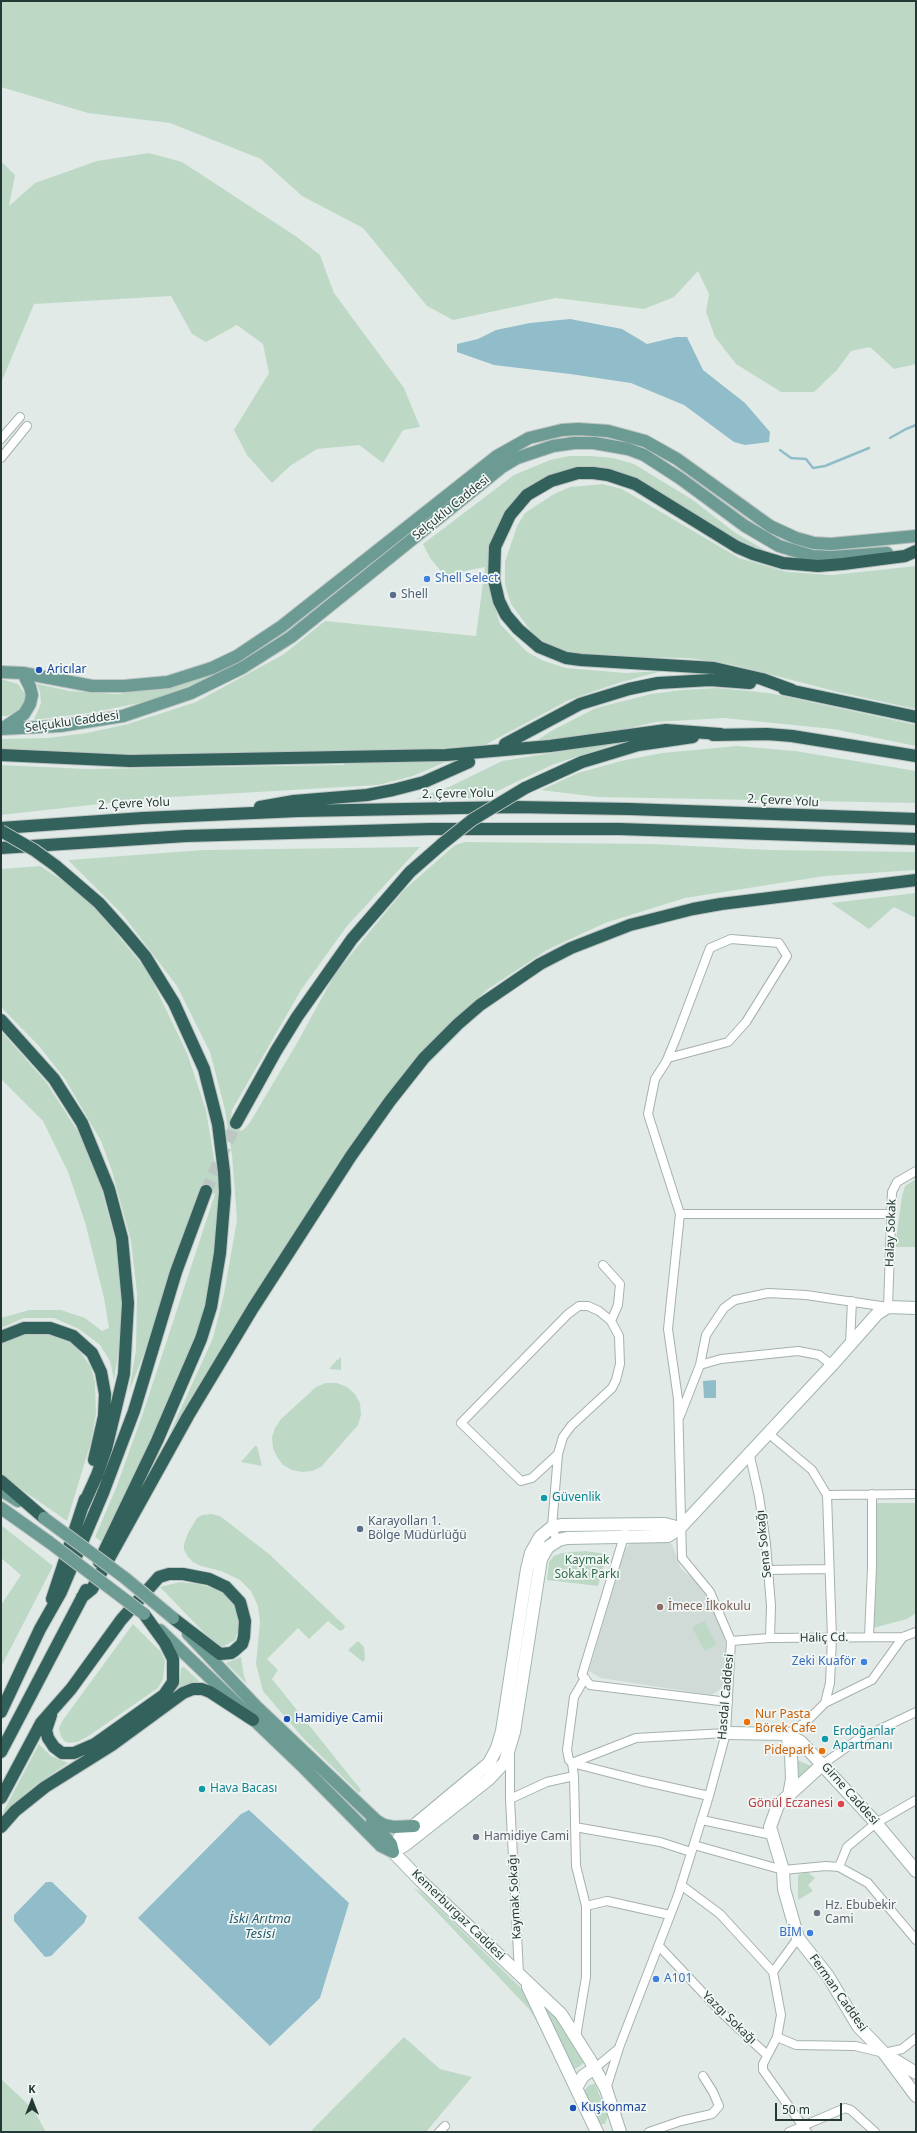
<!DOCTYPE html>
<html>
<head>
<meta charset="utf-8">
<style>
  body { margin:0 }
  #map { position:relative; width:917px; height:2133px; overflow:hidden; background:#e2eae7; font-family:"Noto Sans",sans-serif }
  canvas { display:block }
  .frame { position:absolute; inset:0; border:2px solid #243935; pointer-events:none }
  .north { position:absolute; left:12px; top:2081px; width:40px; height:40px; -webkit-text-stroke:3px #f2f7f5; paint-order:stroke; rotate:0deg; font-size:11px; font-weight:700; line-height:16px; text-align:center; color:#243935 }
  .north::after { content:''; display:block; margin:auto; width:14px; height:18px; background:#243935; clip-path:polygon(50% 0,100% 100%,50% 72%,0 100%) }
  .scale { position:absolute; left:775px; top:2103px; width:67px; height:18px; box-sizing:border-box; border:2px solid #243935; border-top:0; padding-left:5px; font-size:12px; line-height:14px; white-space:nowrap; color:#243935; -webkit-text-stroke:3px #f2f7f5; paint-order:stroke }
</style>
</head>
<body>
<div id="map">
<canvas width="917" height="2133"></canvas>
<div class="frame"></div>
<div class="north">K</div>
<div class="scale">50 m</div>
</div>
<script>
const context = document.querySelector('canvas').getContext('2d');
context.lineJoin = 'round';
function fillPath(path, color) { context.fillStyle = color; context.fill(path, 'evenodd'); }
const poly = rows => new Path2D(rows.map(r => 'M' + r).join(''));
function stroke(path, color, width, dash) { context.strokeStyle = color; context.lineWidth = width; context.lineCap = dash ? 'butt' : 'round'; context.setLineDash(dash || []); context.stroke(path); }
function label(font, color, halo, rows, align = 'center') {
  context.font = font + ' "Noto Sans",sans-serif'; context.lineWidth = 3.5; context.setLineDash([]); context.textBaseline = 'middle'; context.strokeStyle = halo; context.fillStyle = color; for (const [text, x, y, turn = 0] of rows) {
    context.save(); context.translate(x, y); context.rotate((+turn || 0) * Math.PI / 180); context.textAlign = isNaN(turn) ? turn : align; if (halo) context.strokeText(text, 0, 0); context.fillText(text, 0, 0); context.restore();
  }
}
fillPath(poly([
  [635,1542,667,1542,672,1544,681,1569,698,1582,704,1592,723,1632,726,1646,723,1687,718,1691,711,1695,601,1678,589,1671,625,1549,630,1544]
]), '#d0dad6');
fillPath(poly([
  [1,1,916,1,916,364,894,369,870,347,851,351,837,370,814,392,781,392,736,364,715,337,706,312,709,294,698,271,674,297,644,309,556,298,453,320,427,306,363,228,302,196,261,159,170,123,88,113,1,87],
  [149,153,182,162,297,237,320,255,334,293,404,388,420,427,403,430,383,463,359,445,317,449,290,466,272,483,247,455,234,430,269,373,263,344,237,325,206,342,192,334,171,296,34,304,1,383,1,161,15,175,9,206,35,183,97,161],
  [569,456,591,456,613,458,634,464,693,500,734,532,775,556,737,542,626,476,549,477,531,485,521,495,501,520,492,541,488,569,489,587,500,624,527,652,544,661,566,668,626,673,662,671,618,683,569,700,483,746,332,754,151,756,1,749,1,739,48,738,87,733,128,724,196,702,284,654,325,621,476,636,485,567,444,575,430,558,423,544,514,475,550,460],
  [603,484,622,489,739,558,787,572,832,575,916,566,916,709,838,692,730,664,689,658,587,656,563,650,546,643,533,634,511,604,505,585,505,562,517,526,525,513,554,494,570,487],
  [219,671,220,673,200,682,148,701,96,712,34,720,41,703,40,692,37,684,70,691,117,694,176,686],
  [1,679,18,684,26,696,22,709,7,716,1,716],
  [717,688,769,693,916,725,916,746,833,729,724,718,656,722,611,732,533,743,551,731,596,708,651,694,682,690],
  [620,742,552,765,483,798,416,799,449,787,502,761],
  [737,746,795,751,916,771,916,803,598,797,541,790,578,773,621,761,662,753],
  [448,761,413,776,378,785,154,798,1,815,1,765,86,769,344,765,345,762],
  [465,842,653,844,769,850,916,852,916,870,825,876,685,898,605,923,547,950,488,989,436,1037,405,1072,373,1114,332,1174,168,1437,213,1338,224,1294,237,1220,232,1155,225,1110,210,1052,177,986,123,915,68,860,204,850,420,847,347,926,301,990,232,1110,230,1125,242,1131,249,1124,297,1043,335,974,404,890,455,845],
  [40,866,65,882,97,910,148,972,187,1053,206,1110,218,1184,218,1217,212,1278,200,1327,185,1369,102,1542,95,1537,116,1488,143,1413,215,1194,201,1188,172,1265,152,1333,129,1392,136,1350,137,1293,131,1241,112,1171,101,1141,65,1079,39,1046,1,1007,1,869],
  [916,893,916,918,894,907,869,929,831,903],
  [1,1031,46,1082,84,1141,101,1187,116,1243,121,1299,120,1342,114,1380,110,1361,100,1345,79,1329,54,1318,24,1318,1,1328,1,1318,29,1310,61,1310,85,1318,102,1331,109,1328,104,1298,85,1222,68,1172,43,1121,1,1079],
  [916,1179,916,1247,895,1247,902,1196,905,1186],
  [28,1332,47,1333,65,1338,76,1346,91,1367,95,1383,96,1414,91,1442,67,1521,1,1475,1,1343],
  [341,1357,341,1370,329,1369,337,1360],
  [326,1383,337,1383,347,1387,355,1394,360,1403,361,1415,358,1425,321,1467,312,1471,302,1472,292,1470,283,1465,277,1457,273,1448,272,1437,275,1428,281,1419,316,1387],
  [255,1446,257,1446,262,1466,241,1462],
  [877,1503,916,1503,916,1613,907,1619,873,1628],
  [212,1514,220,1516,269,1554,345,1626,344,1629,340,1631,328,1621,309,1639,298,1628,267,1659,278,1670,272,1679,361,1790,359,1793,304,1739,263,1691,256,1664,260,1622,258,1606,251,1591,240,1580,221,1571,201,1566,193,1562,188,1557,184,1550,184,1544,188,1533,197,1518,202,1515],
  [1,1525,53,1566,1,1667,1,1605,21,1575,1,1558],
  [585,1551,607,1554,598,1586,547,1580,549,1562,554,1556,562,1553],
  [180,1582,199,1584,219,1590,230,1598,237,1611,239,1627,235,1640,224,1646,220,1646,213,1642,160,1587],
  [704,1621,717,1644,705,1651,692,1627],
  [133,1624,161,1652,165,1661,163,1679,158,1688,87,1737,77,1742,69,1743,64,1741,60,1734,59,1728,63,1720],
  [358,1641,364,1647,365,1659,363,1662,348,1650],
  [241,1657,244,1676,247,1684,226,1663],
  [184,1667,201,1683,175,1693,174,1692,180,1680,181,1668],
  [39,1744,51,1756,68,1763,33,1787,1,1816],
  [797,1760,811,1766,797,1782],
  [807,1872,815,1878,808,1885,813,1891,798,1900,798,1875],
  [414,1888,423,1893,520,1987,526,1994,539,2024,529,2009],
  [541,2000,546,2003,580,2053,584,2063,575,2069,571,2066],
  [404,2037,440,2069,472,2077,426,2132,310,2132],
  [1,2079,33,2109,46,2132,1,2132],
  [595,2084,608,2116,605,2124,601,2124,599,2121,584,2091,589,2085]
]), '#bdd9c6');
fillPath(poly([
  [570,319,622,329,647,344,676,337,687,337,703,370,745,403,770,432,769,442,745,445,734,442,684,405,631,383,570,374,494,365,457,352,457,344,478,339,496,330,530,323],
  [716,1380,716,1398,704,1398,703,1381],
  [249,1810,349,1903,320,1998,270,2046,138,1918,241,1814],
  [46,1882,52,1882,87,1916,84,1923,51,1956,45,1957,14,1921,14,1915]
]), '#90bdc9');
stroke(poly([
  [890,438,906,429,916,425],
  [780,450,791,458,806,459,813,468,825,466,869,448]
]), '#90bdc9', 2.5);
stroke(poly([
  [206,1191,236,1123]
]), '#bcc7c3', 12, [12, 6]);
const street = poly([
  [1,439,20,417],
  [1,458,27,426],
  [680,1214,890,1214],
  [850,1343,852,1301],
  [700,1365,721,1359,798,1351,819,1355,832,1365],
  [680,1416,700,1365,706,1335,724,1308,735,1300,768,1293,806,1295,888,1307,892,1192,897,1182,916,1171],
  [768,1433,812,1470,827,1495,832,1638,830,1683,825,1703,806,1722,787,1734],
  [749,1452,759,1496,766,1544,771,1606,770,1638],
  [558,1454,532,1478,521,1481,461,1423,568,1314,579,1306,588,1306,599,1311,611,1321],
  [827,1495,916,1494],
  [625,1533,582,1675,590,1685,728,1702],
  [557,1541,552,1527,558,1454,563,1437,571,1426,612,1388,616,1380,620,1364,619,1336,611,1321,618,1305,620,1284,603,1265],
  [767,1570,828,1569],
  [869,1637,872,1568,872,1494],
  [731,1641,770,1638,903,1637,916,1632],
  [585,1678,574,1697,567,1750,569,1760,572,1763,642,1781,709,1796],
  [825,1703,872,1680,903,1637],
  [510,1756,510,1799,519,1973],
  [823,1764,857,1740,916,1712],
  [510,1799,547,1782,574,1776],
  [702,1820,772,1835],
  [575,1827,660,1842,691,1852],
  [694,1845,783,1870,826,1866,839,1867,847,1847,876,1823,916,1800],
  [839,1867,868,1883,916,1940],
  [681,1885,720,1914,773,1972],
  [586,1906,607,1901,670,1915],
  [798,1938,773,1972,781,2015,777,2037,763,2064,763,2070,807,2132],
  [659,1946,720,2011,767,2055],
  [576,2037,586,1977,586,1906,576,1866,574,1776,572,1763,636,1738,726,1733],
  [777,2037,796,2045,855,2046,884,2053,902,2049,916,2038],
  [595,2068,618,2049],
  [606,2089,620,2045,678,1895,709,1796,726,1733,731,1641,710,1592,682,1558,678,1399,668,1329,680,1214,648,1114,655,1079,666,1062,676,1038,710,948,731,939,779,943,787,956,746,1022,728,1042,668,1058,666,1062],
  [439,2132,445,2126],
  [649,2132,681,2121,712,2114,719,2106,713,2092,703,2076],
  [789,2132,845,2108,851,2110,875,2132]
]);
const secondary = poly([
  [726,1733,787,1734,801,1742,876,1823,916,1871],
  [787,1734,791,1755,792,1779,789,1795],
  [823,1764,778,1805,770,1827,783,1870,784,1889,798,1938,828,1976,858,2026,884,2053,916,2096],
  [393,1852,405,1845,489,1779,505,1762,514,1732,541,1559,548,1547,559,1540,567,1538,668,1536,680,1528,832,1365,877,1314,888,1307,916,1308],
  [393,1852,399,1838,482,1769,489,1763,497,1748,502,1731,527,1569,531,1553,540,1537,552,1527,561,1525,665,1524,680,1528],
  [393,1852,421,1881,561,2014,590,2060,606,2089,620,2132],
  [528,1987,597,2132],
  [890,2057,916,2073],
  [576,2088,583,2076,595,2068]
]);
const primary = poly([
  [1,672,23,673,92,686,124,686,168,682,212,668,237,656,282,626,497,456,529,438,562,430,578,429,608,431,645,441,677,459,770,526,796,538,814,543,831,544,916,536],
  [1,729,60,726,123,716,191,693,242,668,291,637,502,467,517,458,553,446,574,443,594,443,628,449,644,455,681,479,745,526,779,546,812,556,832,557,887,553],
  [2,729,24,714,30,704,32,695,30,687,23,673],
  [1,1490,18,1501],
  [1,1508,49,1542],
  [160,1630,304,1768,381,1846,393,1852],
  [188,1634,256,1706,377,1821,384,1825,394,1827,414,1826],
  [372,1821,391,1844,393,1852]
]);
const highway = poly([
  [784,689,916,717],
  [792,690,762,679,714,668,581,660,566,658,539,647,518,629,506,615,499,601,494,580,495,547,510,515,527,495,551,481,578,473,593,473,608,475,635,484,737,547,753,554,783,563,818,566,843,564,905,556,916,551],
  [713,735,767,734,792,736,916,756],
  [505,744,580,704,629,689,658,683,710,680,750,683],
  [1,755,130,761,446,755,550,746,666,730,720,734],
  [525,788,582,762,612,753,638,745,693,737],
  [260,807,294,801,367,795,393,790,424,782,469,762],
  [1,828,143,818,298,811,514,807,629,809,916,819],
  [1,848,186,836,430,829,620,829,916,839],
  [56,866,99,903,124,931,145,956,174,1003,204,1069,218,1124,224,1172,225,1192,220,1253,211,1307,201,1339,157,1441,99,1562],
  [1,1020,54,1079,82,1123,109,1189,122,1238,128,1303,124,1374,106,1449,97,1475,83,1506],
  [236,1123,276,1051,297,1017,352,939,410,872,442,844],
  [1,1337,24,1328,50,1328,73,1336,92,1353,101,1372,105,1394,104,1416,94,1460],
  [1,1481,44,1518],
  [82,1597,92,1589,188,1416,253,1308,351,1156,390,1101,424,1058,458,1024,480,1005,540,964,571,948,630,925,693,909,721,904,916,880],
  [52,1599,85,1499],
  [1,1712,40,1629,61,1592,103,1493,134,1411,176,1272,206,1191],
  [51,1715,46,1730,48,1738,54,1747,62,1753,74,1753,95,1744,164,1695,173,1682,173,1659,165,1643,144,1614],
  [1,1752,86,1590],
  [1,1798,41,1723,71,1689,121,1620,159,1577,169,1574,183,1574,209,1579,226,1587,240,1602,245,1621,244,1637,242,1644,234,1651,231,1653,220,1654,173,1618],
  [1,1827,15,1811,45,1787,112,1745,183,1693,193,1689,202,1689,210,1692,253,1720]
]);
stroke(street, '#a5b1ae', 10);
stroke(secondary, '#a2b5af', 14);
stroke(primary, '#bdc4c2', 14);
stroke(highway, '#bdc4c2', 14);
stroke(street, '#fff', 8);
stroke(secondary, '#fff', 12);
stroke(primary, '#6b9b92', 12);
stroke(highway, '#33625c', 12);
const primaryBridge = poly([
  [44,1518,125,1578,173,1618],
  [49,1542,144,1614]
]);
const highwayBridge = poly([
  [1,831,34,850,56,866],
  [442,844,472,820,525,788]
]);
stroke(primaryBridge, '#bdc4c2', 14, []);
stroke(highwayBridge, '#bdc4c2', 14, []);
stroke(primaryBridge, '#6b9b92', 12);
stroke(highwayBridge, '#33625c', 12);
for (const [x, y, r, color] of [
  [427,579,4,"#3f7fe0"],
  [393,595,4,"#5c6f8a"],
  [39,670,4,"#1a4fb4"],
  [544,1498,4,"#0f9aa8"],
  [360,1529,4,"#5c6f8a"],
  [660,1607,4,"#8d6e63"],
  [864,1662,4,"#3f7fe0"],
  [287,1719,4,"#1a4fb4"],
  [747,1722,4,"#e8710a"],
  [825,1739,4,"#0f9aa8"],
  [822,1751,4,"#e8710a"],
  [202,1789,4,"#0f9aa8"],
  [841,1804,4,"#e0444e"],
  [476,1837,4,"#6b7280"],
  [817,1913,4,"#6b7280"],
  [810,1933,4,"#3f7fe0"],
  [656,1979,4,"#3f7fe0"],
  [573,2108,4,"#1a4fb4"]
]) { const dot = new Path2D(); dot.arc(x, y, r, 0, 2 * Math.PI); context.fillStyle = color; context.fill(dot); stroke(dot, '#f2f7f5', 1.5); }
label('12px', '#243935', '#f2f7f5', [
  ["Selçuklu Caddesi",451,508,-39],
  ["Selçuklu Caddesi",72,722,-8],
  ["2. Çevre Yolu",458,794,-1],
  ["2. Çevre Yolu",783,801,3],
  ["2. Çevre Yolu",134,804,-3],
  ["Halay Sokak",891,1233,-88],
  ["Sena Sokağı",764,1544,-96],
  ["Haliç Cd.",824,1638,-1],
  ["Hasdal Caddesi",726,1697,-85],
  ["Girne Caddesi",850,1794,48],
  ["Kaymak Sokağı",515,1897,-93],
  ["Kemerburgaz Caddesi",458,1915,44],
  ["Ferman Caddesi",838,1993,55],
  ["Yazgı Sokağı",729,2018,44]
]);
label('12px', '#366cbe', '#f2f7f5', [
  ["Shell Select",435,579],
  ["Zeki Kuaför",856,1662,"right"],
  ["BİM",802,1933,"right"],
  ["A101",664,1979]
], 'left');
label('12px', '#4e5e75', '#f2f7f5', [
  ["Shell",401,595],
  ["Karayolları 1.",368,1522],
  ["Bölge Müdürlüğü",368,1536]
], 'left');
label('12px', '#164399', '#f2f7f5', [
  ["Aricılar",47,670],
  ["Hamidiye Camii",295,1719],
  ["Kuşkonmaz",581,2108]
], 'left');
label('12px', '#0d838f', '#f2f7f5', [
  ["Güvenlik",552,1498],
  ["Erdoğanlar",833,1732],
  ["Apartmanı",833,1746],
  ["Hava Bacası",210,1789]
], 'left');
label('12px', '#336c4c', '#f2f7f5', [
  ["Kaymak",587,1561],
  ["Sokak Parkı",587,1575]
]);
label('12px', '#785e54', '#f2f7f5', [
  ["İmece İlkokulu",668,1607]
], 'left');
label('12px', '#c56008', '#f2f7f5', [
  ["Nur Pasta",755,1715],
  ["Börek Cafe",755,1729],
  ["Pidepark",814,1751,"right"]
], 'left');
label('12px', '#be3a42', '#f2f7f5', [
  ["Gönül Eczanesi",833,1804]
], 'right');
label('12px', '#5b616d', '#f2f7f5', [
  ["Hamidiye Cami",484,1837],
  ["Hz. Ebubekir",825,1906],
  ["Cami",825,1920]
], 'left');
label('italic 13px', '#255d6e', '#f2f7f5', [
  ["İski Arıtma",260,1919],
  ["Tesisi",260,1934]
]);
</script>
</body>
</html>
